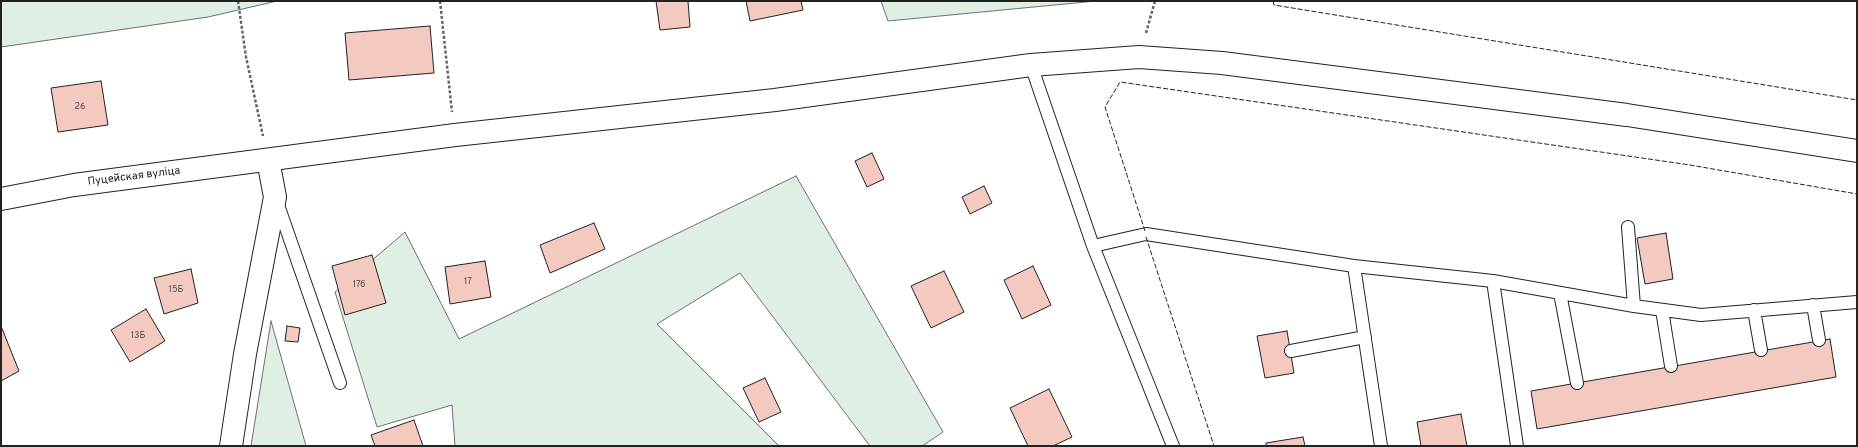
<!DOCTYPE html>
<html>
<head>
<meta charset="utf-8">
<style>
  body { margin:0 }
  #map { position:relative; width:1858px; height:447px; overflow:hidden; background:#fff; font-family:Overpass,sans-serif }
  canvas { display:block }
  .frame { position:absolute; inset:0; border:2px solid #222; pointer-events:none }
</style>
</head>
<body>
<div id="map">
<canvas width="1858" height="447"></canvas>
<div class="frame"></div>
</div>
<script>
const context = document.querySelector('canvas').getContext('2d');
context.lineJoin = 'round';
function fillPath(path, color) { context.fillStyle = color; context.fill(path, 'evenodd'); }
const poly = rows => new Path2D(rows.map(r => 'M' + r).join(''));
function stroke(path, color, width, dash) { context.strokeStyle = color; context.lineWidth = width; context.lineCap = dash ? 'butt' : 'round'; context.setLineDash(dash || []); context.stroke(path); }
function label(font, color, halo, rows, align = 'center') {
  context.font = font + ' Overpass,sans-serif'; context.lineWidth = 3; context.setLineDash([]); context.textBaseline = 'middle'; context.strokeStyle = halo; context.fillStyle = color; for (const [text, x, y, turn = 0] of rows) {
    context.save(); context.translate(x, y); context.rotate((+turn || 0) * Math.PI / 180); context.textAlign = isNaN(turn) ? turn : align; if (halo) context.strokeText(text, 0, 0); context.fillText(text, 0, 0); context.restore();
  }
}
const green = poly([
  [1,1,277,1,208,17,1,47,1,1],
  [881,1,1096,1,888,21,881,1],
  [796,176,943,432,922,446,870,446,740,273,657,324,779,446,455,446,452,405,377,427,335,292,405,232,459,339,796,176],
  [271,321,306,446,251,446,271,321]
]);
fillPath(green, '#e0efe3');
stroke(green, '#6f6f6f', 1);
const building = poly([
  [656,1,688,1,690,27,660,30,656,1],
  [746,1,801,1,803,10,750,21,746,1],
  [430,26,434,73,349,80,345,33,430,26],
  [101,81,108,125,58,132,51,88,101,81],
  [872,153,884,179,867,187,855,161,872,153],
  [984,186,992,203,970,214,962,197,984,186],
  [594,223,605,249,550,273,540,245,594,223],
  [1666,233,1673,279,1645,284,1637,238,1666,233],
  [372,255,386,303,345,315,332,266,372,255],
  [485,261,491,297,450,304,445,267,485,261],
  [1033,266,1051,305,1022,319,1004,280,1033,266],
  [191,269,198,303,164,314,154,278,191,269],
  [944,271,964,312,931,328,911,286,944,271],
  [146,309,165,341,130,362,111,330,146,309],
  [1,326,19,371,1,381,1,326],
  [287,326,300,328,298,342,285,341,287,326],
  [1287,331,1294,373,1265,378,1257,336,1287,331],
  [1830,339,1836,377,1537,429,1531,391,1830,339],
  [765,378,781,412,759,422,743,388,765,378],
  [1049,389,1072,437,1053,446,1028,446,1010,408,1049,389],
  [1461,414,1467,446,1421,446,1417,422,1461,414],
  [414,420,423,446,375,446,371,435,414,420],
  [1303,437,1305,446,1266,446,1266,443,1303,437]
]);
fillPath(building, '#f3c9c0');
stroke(building, '#222', 1);
const service = poly([
  [1031,65,1093,246,1146,234,1354,266,1493,281,1634,306,1701,315,1857,302],
  [277,202,340,383],
  [1628,227,1634,306],
  [1093,246,1173,446],
  [1354,266,1381,446],
  [1493,281,1517,446],
  [1560,293,1577,383],
  [1813,305,1819,340],
  [1662,310,1671,366],
  [1754,310,1761,350],
  [1291,351,1365,337]
]);
const minor = poly([
  [231,446,245,354,275,197,268,160]
]);
const tertiary = poly([
  [1,199,74,185,455,135,775,100,1031,65,1139,57,1222,63,1627,115,1857,151]
]);
stroke(service, '#222', 14);
stroke(minor, '#222', 24);
stroke(tertiary, '#222', 24);
stroke(poly([
  [238,1,246,57,263,136],
  [440,1,452,112],
  [1146,33,1155,1]
]), '#646464', 2.5, [3, 2]);
stroke(service, '#fff', 12);
stroke(minor, '#fff', 22);
stroke(tertiary, '#fff', 22);
stroke(poly([
  [1273,1,1274,5,1857,100],
  [1145,231,1105,107,1120,82,1690,165,1857,194],
  [1146,237,1214,446]
]), '#222', 1, [5, 2]);
label('9px', '#564c4a', null, [
  ["26",80,107],
  ["17",468,282],
  ["17б",359,285],
  ["15Б",176,290],
  ["13Б",138,336]
]);
label('11px', '#222', '#fff', [
  ["Пуцейская вуліца",134,177,-7]
]);
</script>
</body>
</html>
